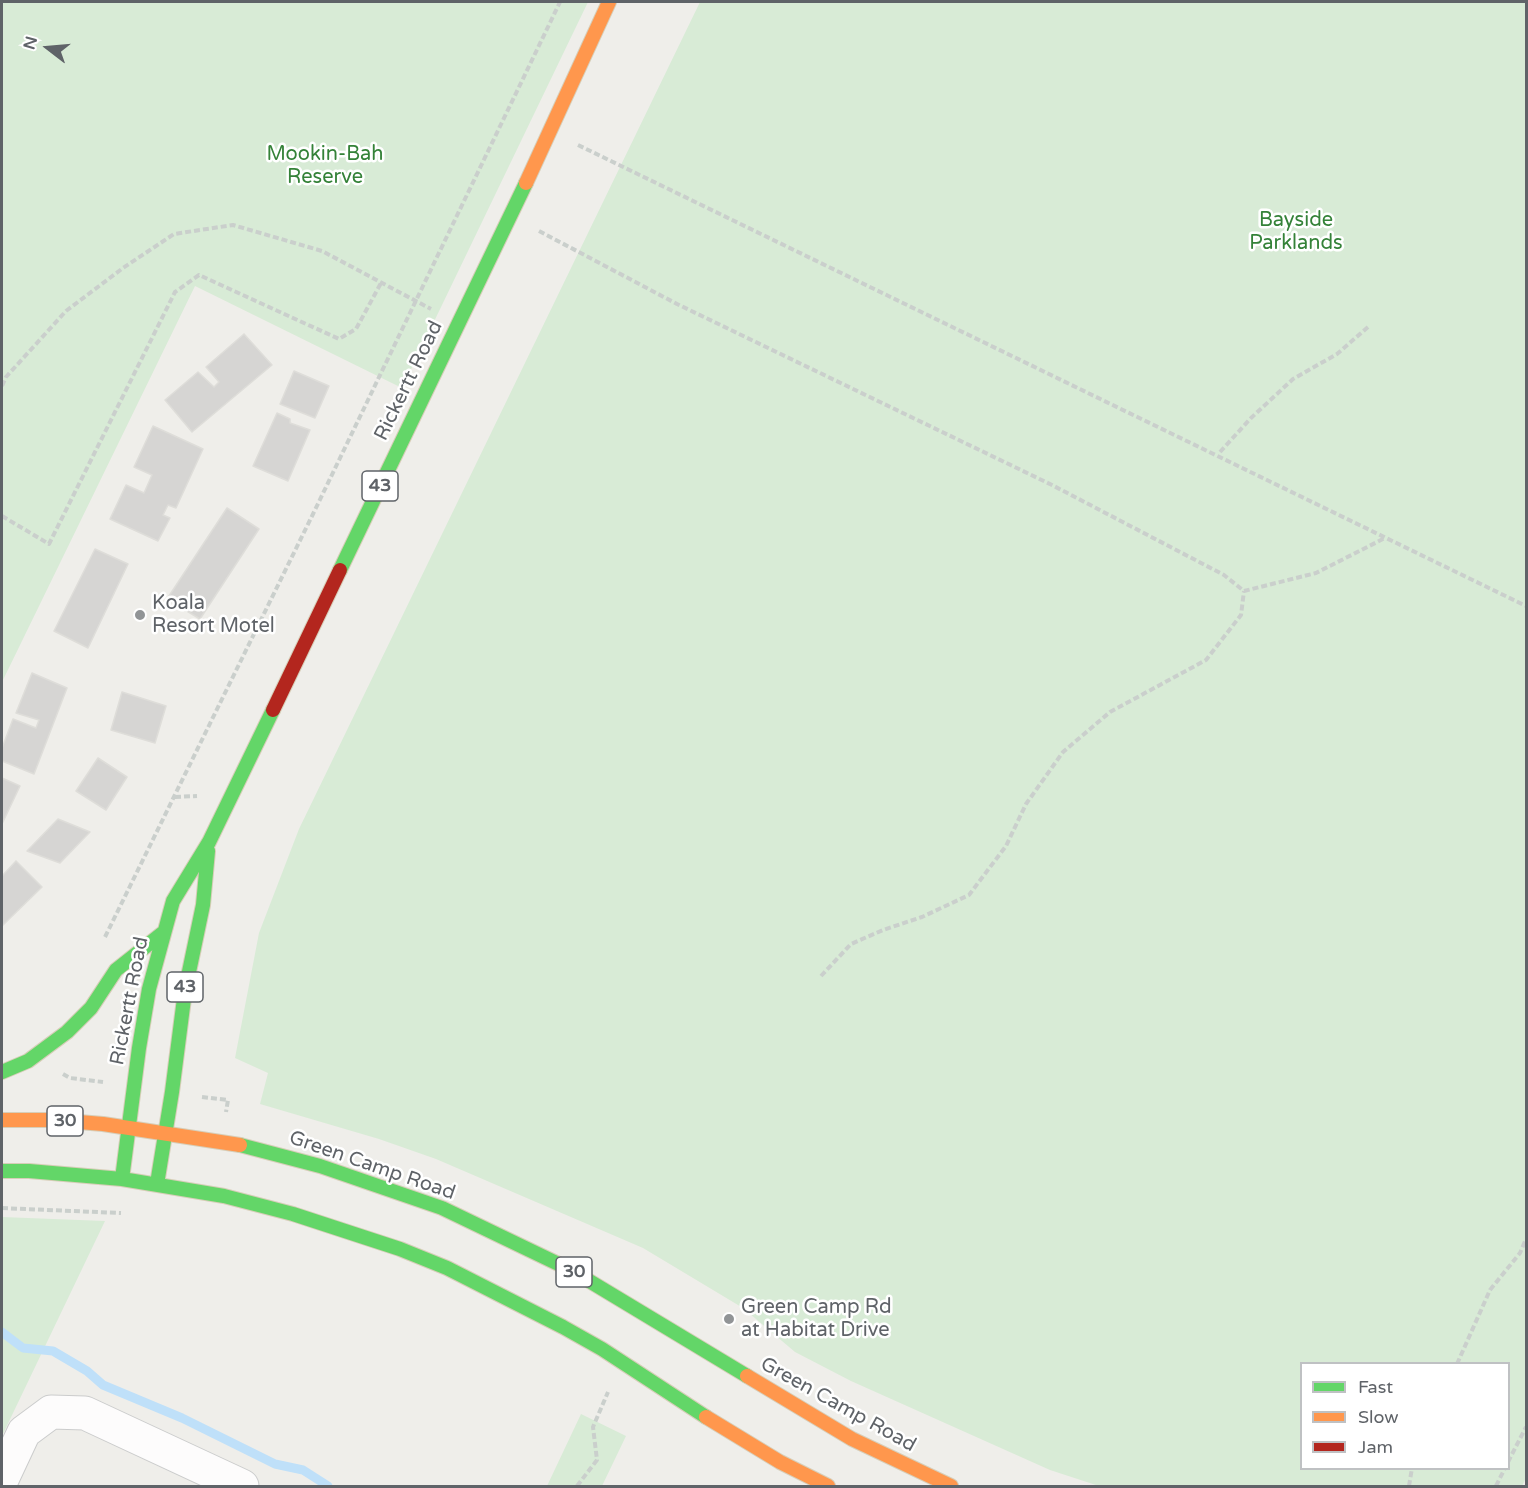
<!DOCTYPE html>
<html>
<head>
<meta charset="utf-8">
<style>
  body { margin:0 }
  #map { position:relative; width:1528px; height:1488px; overflow:hidden; background:#efeeea; font-family:"Varela Round",sans-serif }
  canvas { display:block }
  .frame { position:absolute; inset:0; border:3px solid #5f6368; pointer-events:none }
  .legend { position:absolute; left:1300px; top:1362px; width:210px; height:108px; box-sizing:border-box; background:#fff; border:2px solid #bfc1c3; margin:0; padding:8px 10px; list-style:none; font-size:18px; color:#5f6368 }
  .legend li { display:flex; align-items:center; gap:12px; height:30px }
  .legend b { width:30px; border:2px solid #bfc1c3 }
  .north { position:absolute; left:18px; top:18px; width:60px; height:60px; -webkit-text-stroke:4px #fff; paint-order:stroke; rotate:286deg; font-size:16px; font-weight:700; line-height:24px; text-align:center; color:#5f6368 }
  .north::after { content:''; display:block; margin:auto; width:21px; height:27px; background:#5f6368; clip-path:polygon(50% 0,100% 100%,50% 72%,0 100%) }
</style>
</head>
<body>
<div id="map">
<canvas width="1528" height="1488"></canvas>
<div class="frame"></div>
<ul class="legend">
<li><b style="height:8px;background:#63d668"></b>Fast</li>
<li><b style="height:8px;background:#ff974d"></b>Slow</li>
<li><b style="height:8px;background:#b3261e"></b>Jam</li>
</ul>
<div class="north">N</div>
</div>
<script>
const context = document.querySelector('canvas').getContext('2d');
context.lineJoin = 'round';
function fillPath(path, color) { context.fillStyle = color; context.fill(path, 'evenodd'); }
const poly = rows => new Path2D(rows.map(r => 'M' + r).join(''));
function stroke(path, color, width, dash) { context.strokeStyle = color; context.lineWidth = width; context.lineCap = dash ? 'butt' : 'round'; context.setLineDash(dash || []); context.stroke(path); }
function label(font, color, halo, rows, align = 'center') {
  context.font = font + ' "Varela Round",sans-serif'; context.lineWidth = 5; context.setLineDash([]); context.textBaseline = 'middle'; context.strokeStyle = halo; context.fillStyle = color; for (const [text, x, y, turn = 0] of rows) {
    context.save(); context.translate(x, y); context.rotate((+turn || 0) * Math.PI / 180); context.textAlign = isNaN(turn) ? turn : align; if (halo) context.strokeText(text, 0, 0); context.fillText(text, 0, 0); context.restore();
  }
}
fillPath(poly([
  [2,2,588,2,402,388,195,286,2,682],
  [700,2,1526,2,1526,1478,1522,1486,1099,1486,1050,1470,851,1381,795,1352,743,1308,643,1248,436,1159,379,1139,260,1104,268,1073,235,1058,259,933,299,829],
  [1302,1364,1508,1364,1508,1468,1302,1468],
  [2,1217,105,1221,2,1436],
  [581,1414,626,1436,602,1486,547,1486]
]), '#d8ebd6');
stroke(poly([
  [2,1332,23,1348,53,1351,87,1371,103,1385,182,1418,275,1464,303,1470,328,1486]
]), '#bfe0f9', 9);
const building = poly([
  [244,334,272,365,192,432,165,400,198,372,214,387,219,382,206,367,244,334],
  [294,371,329,386,315,418,280,404,294,371],
  [277,413,290,419,290,423,310,430,288,481,253,466,277,413],
  [153,426,203,449,176,508,168,505,163,515,170,518,158,541,110,519,126,485,144,493,152,475,134,467,153,426],
  [227,508,259,529,200,619,167,599,227,508],
  [95,549,128,564,88,648,54,631,95,549],
  [32,673,67,688,34,774,2,761,2,748,13,719,36,728,39,720,16,713,32,673],
  [122,692,166,706,155,743,111,730,122,692],
  [98,758,127,777,106,810,76,791,98,758],
  [2,778,20,786,2,824,2,778],
  [58,819,90,832,60,863,27,851,58,819],
  [16,861,42,887,2,926,2,876,16,861]
]);
fillPath(building, '#d6d5d3');
stroke(building, '#deddd9', 1.5);
const street = poly([
  [2,1479,24,1432,51,1412,85,1413,242,1486]
]);
const fast = poly([
  [340,570,526,183],
  [2,1072,28,1061,67,1032,91,1008,116,970,164,932],
  [240,1145,320,1166,442,1208,571,1270,747,1376],
  [2,1171,29,1171,122,1179,224,1196,293,1214,400,1249,447,1268,563,1327,602,1349,706,1417],
  [122,1179,139,1048,149,989,173,901,209,842,273,710],
  [157,1184,172,1092,185,991,203,905,208,851]
]);
const slow = poly([
  [526,183,609,2],
  [2,1120,55,1120,103,1124,240,1145],
  [747,1376,852,1439,951,1486],
  [706,1417,780,1462,828,1486]
]);
const jam = poly([
  [273,710,340,570]
]);
stroke(street, '#cbcccc', 35);
stroke(fast, '#d7ceb8', 16);
stroke(slow, '#d7ceb8', 16);
stroke(jam, '#d7ceb8', 16);
stroke(poly([
  [578,145,1526,606],
  [539,231,677,304,1052,485,1224,575,1244,591,1316,573,1385,538],
  [2,386,6,377,66,311,123,268,174,234,233,225,322,251,431,309],
  [1220,452,1251,418,1293,379,1337,354,1368,327],
  [2,516,49,544,175,292,199,275,339,339,356,329,381,283],
  [175,797,197,796],
  [105,937,313,514,560,2],
  [821,976,851,944,883,930,922,917,969,895,1006,846,1026,804,1063,752,1110,712,1206,660,1241,615,1244,591],
  [63,1074,70,1078,103,1082],
  [202,1097,228,1100,226,1112],
  [2,1208,121,1213],
  [1457,1364,1490,1290,1520,1253,1526,1239],
  [1508,1462,1526,1427],
  [577,1486,597,1460,593,1427,608,1392],
  [1409,1486,1412,1468],
  [1496,1486,1505,1468]
]), '#cacfcc', 4, [6, 3]);
stroke(street, '#fdfcfc', 33);
stroke(fast, '#63d668', 14);
stroke(slow, '#ff974d', 14);
stroke(jam, '#b3261e', 14);
for (const [x, y, r, color] of [
  [140,615,6,"#919496"],
  [729,1319,6,"#919496"]
]) { const dot = new Path2D(); dot.arc(x, y, r, 0, 2 * Math.PI); context.fillStyle = color; context.fill(dot); stroke(dot, '#fff', 2); }
for (const [x, y, w] of [
  [380,486,36],
  [185,987,36],
  [65,1121,36],
  [574,1272,36]
]) { const box = new Path2D(); box.roundRect(x - w / 2, y - 15, w, 30, 4.5); context.fillStyle = '#fff'; context.fill(box); stroke(box, '#5f6368', 1.5); }
label('bold 18px', '#5f6368', null, [
  ["43",380,486],
  ["43",185,987],
  ["30",65,1121],
  ["30",574,1272]
]);
label('20px', '#348238', '#fff', [
  ["Mookin-Bah",325,155],
  ["Reserve",325,178],
  ["Bayside",1296,221],
  ["Parklands",1296,244]
]);
label('20px', '#5f6368', '#fff', [
  ["Rickertt Road",409,381,-64],
  ["Rickertt Road",130,1001,-79],
  ["Green Camp Road",372,1166,19],
  ["Green Camp Road",838,1405,29]
]);
label('20px', '#5f6368', '#fff', [
  ["Koala",152,604],
  ["Resort Motel",152,627],
  ["Green Camp Rd",741,1308],
  ["at Habitat Drive",741,1331]
], 'left');
</script>
</body>
</html>
